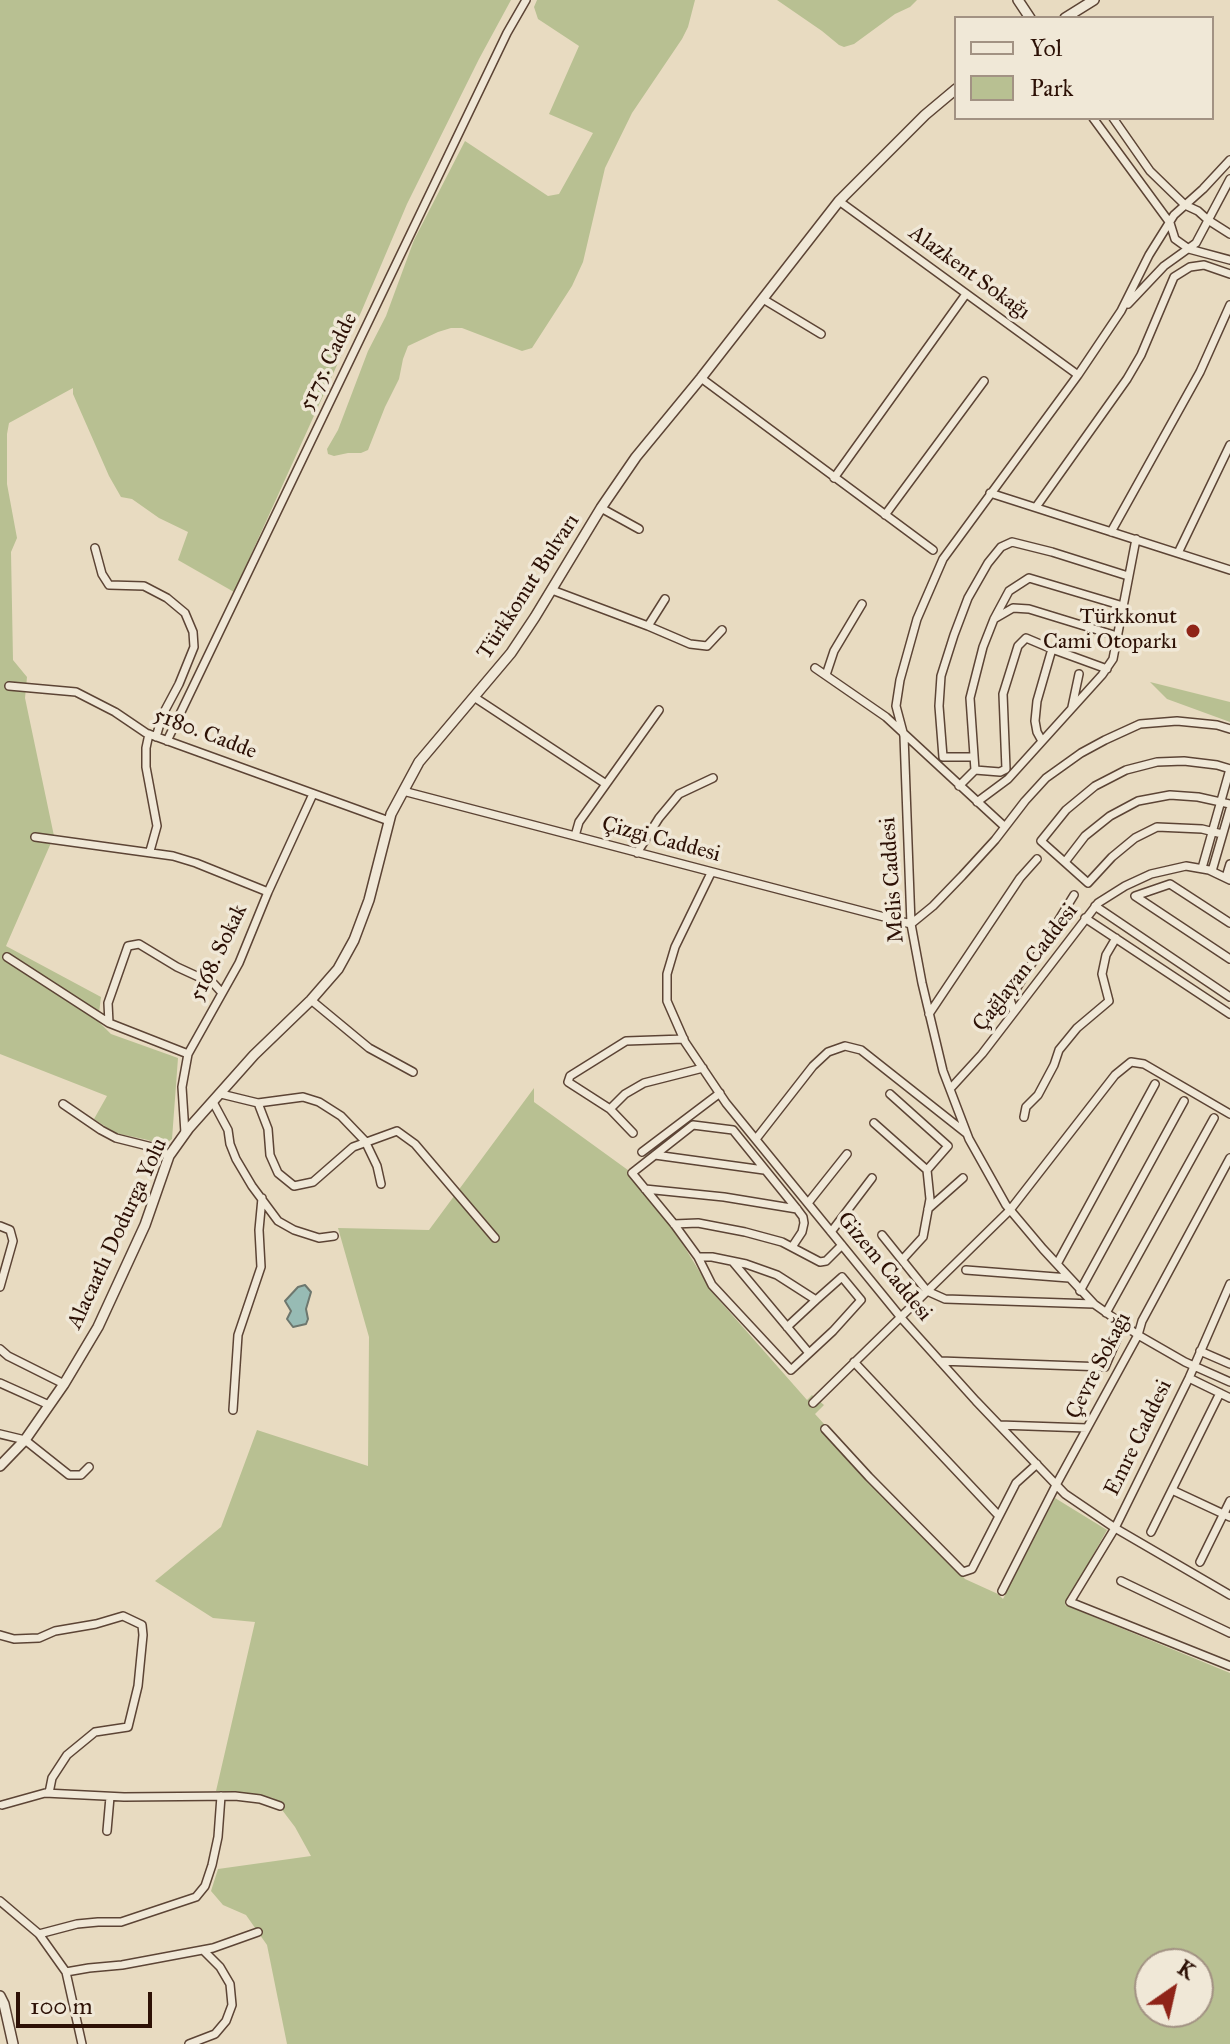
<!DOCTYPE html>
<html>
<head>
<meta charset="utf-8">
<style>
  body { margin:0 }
  #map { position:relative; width:1230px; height:2044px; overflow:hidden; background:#e8dbc1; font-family:"IM FELL Great Primer",serif }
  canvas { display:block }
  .legend { position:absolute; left:954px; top:16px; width:260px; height:104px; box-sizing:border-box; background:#f0e8d7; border:2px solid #a29283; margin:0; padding:10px 14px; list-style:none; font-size:24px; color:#2d1106 }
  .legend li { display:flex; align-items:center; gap:16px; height:40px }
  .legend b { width:40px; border:2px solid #a29283 }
  .north { position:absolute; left:1134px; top:1948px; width:80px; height:80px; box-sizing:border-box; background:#f0e8d7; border:2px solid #a29283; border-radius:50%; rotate:34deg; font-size:22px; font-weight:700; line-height:32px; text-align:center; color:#2d1106 }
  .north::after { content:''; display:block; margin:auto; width:28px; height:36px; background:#8f2418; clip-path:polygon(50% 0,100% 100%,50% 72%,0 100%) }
  .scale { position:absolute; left:16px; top:1992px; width:136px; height:36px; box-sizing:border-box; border:4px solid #2d1106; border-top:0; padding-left:10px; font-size:24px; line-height:28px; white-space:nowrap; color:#2d1106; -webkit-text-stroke:6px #f0e8d7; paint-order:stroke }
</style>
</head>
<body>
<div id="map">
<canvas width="1230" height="2044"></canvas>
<ul class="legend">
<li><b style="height:10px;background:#f0e8d7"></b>Yol</li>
<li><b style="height:22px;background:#b8c092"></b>Park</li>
</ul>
<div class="north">K</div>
<div class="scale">100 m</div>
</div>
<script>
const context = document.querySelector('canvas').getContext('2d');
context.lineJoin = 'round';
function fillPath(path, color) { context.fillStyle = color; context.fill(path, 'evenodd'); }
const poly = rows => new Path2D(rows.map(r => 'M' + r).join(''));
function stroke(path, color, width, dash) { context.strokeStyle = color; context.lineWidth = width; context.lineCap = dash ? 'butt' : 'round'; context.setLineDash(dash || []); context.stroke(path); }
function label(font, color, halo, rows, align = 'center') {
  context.font = font + ' "IM FELL Great Primer",serif'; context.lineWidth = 7; context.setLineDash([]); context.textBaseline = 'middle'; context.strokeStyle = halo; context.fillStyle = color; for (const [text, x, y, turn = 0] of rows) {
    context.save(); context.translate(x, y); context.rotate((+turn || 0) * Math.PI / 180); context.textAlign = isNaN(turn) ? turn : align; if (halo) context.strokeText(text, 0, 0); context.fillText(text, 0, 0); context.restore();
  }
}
fillPath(poly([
  [0,0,511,0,479,59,407,204,362,310,234,592,178,560,188,532,159,518,132,499,121,497,109,476,73,394,73,388,9,423,7,434,7,484,17,538,11,552,13,660,27,677,25,698,54,836,6,946,101,997,98,1021,111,1034,178,1058,172,1139,163,1146,148,1140,115,1133,94,1119,107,1096,0,1054],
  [537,0,695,0,688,27,682,39,632,113,605,168,583,262,572,286,532,348,522,351,462,328,451,328,438,332,408,346,403,359,399,379,385,407,368,450,361,453,348,453,334,456,328,454,327,449,338,430,368,351,386,316,414,240,465,141,548,196,559,194,593,133,549,114,579,46,538,19,534,7],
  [777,0,917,0,910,7,895,14,854,44,844,47,839,45,822,31],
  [1150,682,1230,702,1230,722,1167,699],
  [534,1088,534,1102,632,1173,676,1233,712,1292,807,1400,812,1395,824,1405,815,1414,965,1579,998,1594,1003,1599,1055,1498,1107,1530,1065,1605,1230,1673,1230,2044,287,2044,267,1945,246,1915,223,1905,211,1891,218,1869,311,1856,295,1827,273,1798,216,1791,255,1622,213,1618,155,1581,221,1527,257,1430,368,1466,369,1337,338,1228,429,1230],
  [1150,1964,1198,1964,1198,2012,1150,2012]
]), '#b8c092');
const water = poly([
  [305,1285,311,1292,306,1309,308,1319,306,1324,293,1327,287,1319,291,1311,285,1301,298,1287,305,1285]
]);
fillPath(water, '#97bbb4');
stroke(water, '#6d776e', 2);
const minor = poly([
  [1093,118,1170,223,1175,239,1189,249,1230,260],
  [1113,118,1150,171,1185,205,1198,211,1208,220,1230,234],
  [1230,160,1203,189,1174,215,1149,255,1121,311,1078,375,943,559,917,619,900,680,896,706,904,736,911,924,922,983,943,1071,969,1139,1006,1205,1043,1249,1094,1304,1138,1335,1185,1362,1230,1382],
  [839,201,1078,375],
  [763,299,821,334],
  [1128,304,1164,266,1196,243,1230,179],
  [701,378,933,550],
  [834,478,966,294],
  [990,493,1230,570],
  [1036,507,1127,379,1141,355,1174,277,1190,267,1204,265,1230,274],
  [601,508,639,529],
  [885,515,984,381],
  [1111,532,1200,372,1230,305],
  [95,548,102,574,109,585,144,586,167,598,185,613,193,632,194,647,179,684,163,714,156,737],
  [1178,553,1230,445],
  [552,590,648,626,665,599],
  [994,619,1013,608,1029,609,1117,636],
  [648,626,690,644,707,646,722,630],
  [1052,649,1107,669],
  [815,668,886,717,1005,827],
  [826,675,834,651,862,604],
  [9,686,76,692,115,712,146,733,389,821],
  [474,697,606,784],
  [1072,707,1079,674],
  [149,734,146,748,146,767,157,826,150,851],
  [167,741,507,33,526,0],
  [974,757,943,757,939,706,941,676,954,635,968,598,988,563,1001,547,1012,542,1052,552,1128,576],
  [975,770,1000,772,1006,769,1003,694,1018,646,1026,638,1052,649,1037,701,1035,721,1037,732,1042,741],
  [959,786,975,770,970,698,983,647,994,619,1009,591,1029,578,1123,606],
  [403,791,911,924],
  [977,802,1008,779,1102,675,1113,659,1136,539],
  [1222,834,1202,829,1157,827,1135,838,1112,857,1088,883,1041,841,1066,810,1095,786,1126,770,1157,762,1184,761,1217,765,1230,769],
  [575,836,579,822,659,710],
  [35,837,173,856,196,863,268,892],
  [637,853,659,818,679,794,713,778],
  [1065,862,1085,836,1110,816,1138,801,1170,795,1198,797,1230,804],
  [1202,868,1230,769],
  [1212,871,1230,809],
  [711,873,675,947,667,974,667,1001,685,1042,726,1103,903,1320,976,1401,1065,1494,1115,1528,1230,1595],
  [1226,877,1230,864],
  [1095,906,1230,997],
  [1085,918,1230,1014],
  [1230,923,1170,884,1135,896,1230,959],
  [911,924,933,906,962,876,995,840,1025,801,1046,778,1081,753,1105,740,1140,724,1177,721,1217,725,1230,729],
  [7,957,109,1023],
  [311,1000,369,1048,413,1072],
  [1014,1012,1010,999,1074,895],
  [929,1014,1020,878,1037,859],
  [188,1054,109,1023,108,1003,128,946,139,944,177,967,214,984,222,993],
  [950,1089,982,1054,1098,903,1125,886,1151,874,1186,866,1209,870,1230,880],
  [221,1094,258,1103,303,1097,319,1102,341,1116,365,1141,377,1166,381,1184],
  [890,1094,948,1146,927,1170],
  [213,1102,228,1130,230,1144,236,1159,252,1186,278,1221,294,1230,319,1238,334,1236],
  [258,1103,268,1129,270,1155,278,1173,294,1186,313,1182,353,1147,397,1131,415,1144,495,1238],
  [63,1104,101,1130,116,1138,160,1149,169,1156],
  [610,1109,625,1094,644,1083,703,1068],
  [1024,1117,1026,1107,1038,1095,1054,1065,1059,1050,1077,1028,1109,1001,1102,974,1106,955,1116,938],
  [874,1123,927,1170,930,1199,923,1237,902,1260],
  [185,1133,182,1087,188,1054,239,963,268,892,313,794],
  [633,1133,610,1109,568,1082,570,1076,626,1041,684,1039],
  [756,1139,813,1066,828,1052,845,1046,861,1050,966,1133],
  [642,1152,720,1093],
  [655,1155,764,1170],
  [645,1189,724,1197,797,1209],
  [808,1203,847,1154],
  [928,1209,963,1178],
  [674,1224,698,1223,745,1232,782,1242,820,1262,826,1261,842,1245],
  [0,1226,10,1230,13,1241,0,1287],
  [831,1232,872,1178],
  [882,1235,927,1291,945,1299,1094,1304],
  [698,1257,712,1285,791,1370,833,1331,861,1300,842,1277,816,1300,777,1275,746,1264,712,1257,698,1257,674,1224,632,1173,693,1125,733,1130,797,1209,803,1217,804,1223,802,1232,792,1247],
  [733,1262,809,1353],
  [1057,1264,1155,1084],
  [966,1270,1069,1278],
  [1230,1284,1189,1378,1115,1528,1070,1602,1230,1666],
  [1080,1291,1184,1101],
  [1106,1313,1214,1118],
  [787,1327,816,1300],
  [0,1349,8,1356,64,1384],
  [1200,1351,1230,1364],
  [940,1361,1105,1367,1123,1325],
  [854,1362,999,1516],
  [1189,1378,1230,1398],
  [0,1383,49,1405],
  [813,1403,1010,1210,1115,1075,1131,1062,1144,1064,1230,1114],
  [233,1410,238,1335,261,1267,259,1230,262,1198],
  [999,1425,1087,1428],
  [825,1429,869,1477,963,1572,972,1569,1016,1483,1037,1464],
  [0,1434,25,1440,69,1475,81,1475,89,1467],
  [1172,1490,1230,1517],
  [1151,1532,1220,1393],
  [1200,1562,1230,1501],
  [1121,1581,1230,1633],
  [1002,1591,1056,1485,1138,1335,1142,1321,1230,1158],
  [0,1635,14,1639,39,1638,55,1631,96,1624,123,1616,142,1625,143,1635,138,1686,128,1727,95,1732,67,1755,52,1778,49,1793],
  [2,1805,45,1793,124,1797,235,1796,260,1799,280,1806],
  [107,1831,110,1797],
  [0,1901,39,1934,66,1972,82,2044],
  [39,1934,77,1924,98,1922,121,1922,196,1897,205,1886,212,1865,218,1837,221,1796],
  [66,1972,89,1968,122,1965,213,1948,258,1932],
  [189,2044,215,2034,226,2021,232,2005,230,1984,220,1967,203,1950]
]);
const tertiary = poly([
  [1018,0,1030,18],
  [1065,18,1094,0],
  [0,1466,25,1440,64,1384,98,1327,145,1225,169,1156,189,1128,254,1055,311,1000,338,969,354,940,369,900,391,814,419,762,511,653,535,617,601,508,636,457,701,378,839,201,925,115,956,89],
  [0,1996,4,2004,13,2044]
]);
stroke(minor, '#5c4435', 10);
stroke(tertiary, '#5c4435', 12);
stroke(minor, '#f0e8d7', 7);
stroke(tertiary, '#f0e8d7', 9);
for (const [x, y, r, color] of [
  [1193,631,8,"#8f2418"]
]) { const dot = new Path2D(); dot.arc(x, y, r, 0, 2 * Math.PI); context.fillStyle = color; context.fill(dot); stroke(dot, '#f0e8d7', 3); }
label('22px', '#2d1106', '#f0e8d7', [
  ["Alazkent Sokağı",969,273,36],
  ["5175. Cadde",329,362,-64],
  ["Türkkonut Bulvarı",529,587,-57],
  ["5180. Cadde",205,734,21],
  ["Çizgi Caddesi",661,840,15],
  ["Melis Caddesi",893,880,-94],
  ["5168. Sokak",219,953,-64],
  ["Çağlayan Caddesi",1026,968,-52],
  ["Alacaatlı Dodurga Yolu",118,1234,-65],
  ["Gizem Caddesi",884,1267,50],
  ["Çevre Sokağı",1099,1366,-63],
  ["Emre Caddesi",1139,1438,-64]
]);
label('22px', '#2d1106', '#f0e8d7', [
  ["Türkkonut",1177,618],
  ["Cami Otoparkı",1177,643]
], 'right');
</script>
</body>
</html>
